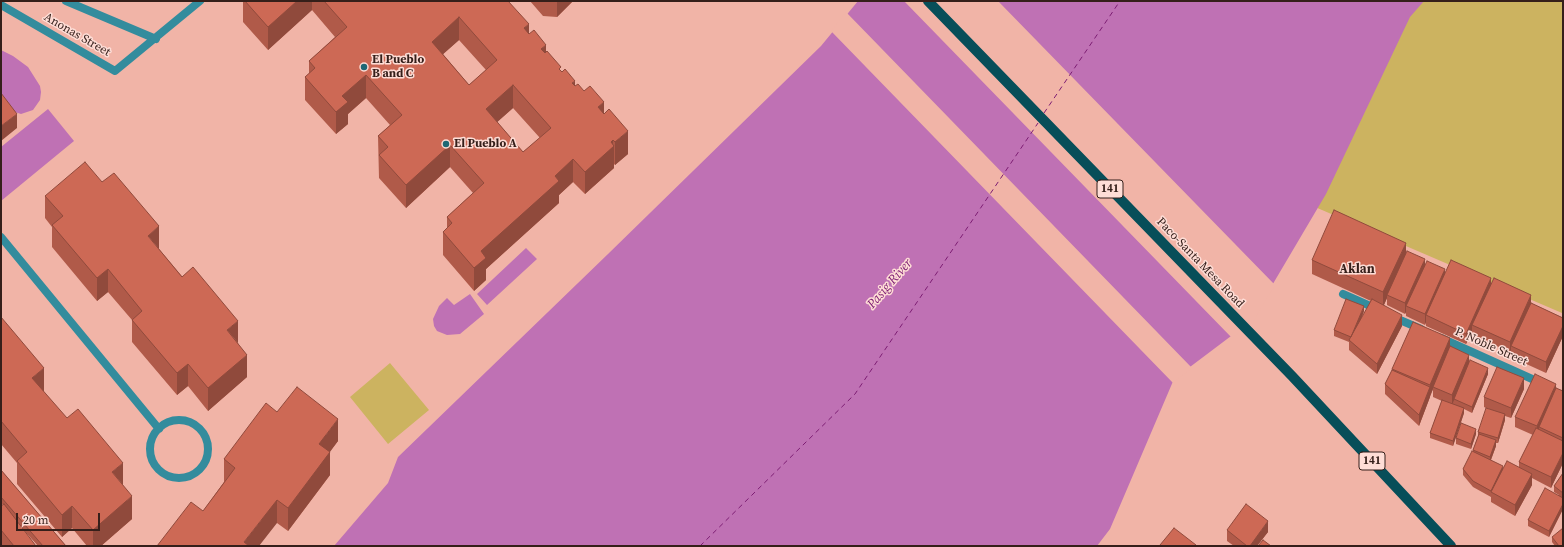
<!DOCTYPE html>
<html>
<head>
<meta charset="utf-8">
<style>
  body { margin:0 }
  #map { position:relative; width:1564px; height:547px; overflow:hidden; background:#f1b4a7; font-family:"Source Serif 4",serif }
  canvas { display:block }
  .frame { position:absolute; inset:0; border:2px solid #351f1a; pointer-events:none }
  .scale { position:absolute; left:16px; top:513px; width:84px; height:18px; box-sizing:border-box; border:2px solid #351f1a; border-top:0; padding-left:5px; font-size:12px; line-height:14px; white-space:nowrap; color:#351f1a; -webkit-text-stroke:3px #feddd6; paint-order:stroke }
</style>
</head>
<body>
<div id="map">
<canvas width="1564" height="547"></canvas>
<div class="frame"></div>
<div class="scale">20 m</div>
</div>
<script>
const context = document.querySelector('canvas').getContext('2d');
context.lineJoin = 'round';
function fillPath(path, color) { context.fillStyle = color; context.fill(path, 'evenodd'); }
const poly = rows => new Path2D(rows.map(r => 'M' + r).join(''));
function stroke(path, color, width, dash) { context.strokeStyle = color; context.lineWidth = width; context.lineCap = dash ? 'butt' : 'round'; context.setLineDash(dash || []); context.stroke(path); }
function label(font, color, halo, rows, align = 'center') {
  context.font = font + ' "Source Serif 4",serif'; context.lineWidth = 3; context.setLineDash([]); context.textBaseline = 'middle'; context.strokeStyle = halo; context.fillStyle = color; for (const [text, x, y, turn = 0] of rows) {
    context.save(); context.translate(x, y); context.rotate((+turn || 0) * Math.PI / 180); context.textAlign = isNaN(turn) ? turn : align; if (halo) context.strokeText(text, 0, 0); context.fillText(text, 0, 0); context.restore();
  }
}
fillPath(poly([
  [1419,1,1563,1,1562,313,1315,207,1407,13],
  [390,363,429,410,388,444,350,397]
]), '#ccb360');
fillPath(poly([
  [858,1,1424,1,1410,17,1326,194,1251,321,1174,379,1110,529,1097,546,334,546,388,483,398,457,608,254,821,46],
  [1,50,13,56,28,67,40,86,41,92,40,100,33,110,21,114,15,112,1,95],
  [48,109,74,141,1,201,1,147],
  [526,248,537,259,487,305,477,294],
  [470,294,484,314,460,334,447,335,437,331,434,326,433,319,439,306,447,298,454,305]
]), '#bf71b4');
fillPath(poly([
  [904,1,998,1,1275,285,1253,322,1232,338],
  [846,12,1192,368,1176,380,1174,384,831,31]
]), '#f1b4a7');
stroke(poly([
  [1044,113,1120,1],
  [700,546,855,394,1038,123]
]), '#7d1d73', 1, [5, 4]);
stroke(poly([
  [66,1,156,39],
  [1,5,115,71,200,1],
  [1,237,159,429],
  [1343,294,1377,309],
  [1393,317,1421,329],
  [1441,338,1541,383],
  '150 449a29 29 0 1 1 58 0a29 29 0 1 1-58 0Z'
]), '#338c9d', 8);
stroke(poly([
  [928,1,1292,376,1451,546]
]), '#074e59', 10);
fillPath(poly([
  [243,1,508,1,529,34,546,51,561,71,575,86,604,113,628,154,615,165,614,164,614,168,585,194,573,182,559,195,559,203,486,269,486,280,474,291,443,255,443,232,447,229,447,217,473,193,450,167,406,208,379,178,378,136,390,125,366,98,348,114,348,124,336,134,305,100,305,77,309,74,309,61,335,37,312,10,268,50,243,22],
  [459,40,486,70,469,85,443,54],
  [513,108,540,138,523,152,497,122],
  [530,1,573,1,557,17,543,16],
  [45,196,159,249,238,343,247,377,208,411,188,386,177,395,132,342,132,320,108,292,97,301,52,247,52,227,45,218],
  [1406,254,1425,265,1445,273,1491,283,1531,303,1563,318,1563,336,1546,373,1511,357,1511,350,1510,352,1472,335,1472,331,1466,344,1426,326,1426,322,1425,325,1406,316,1406,312,1405,314,1387,305,1387,298,1384,305,1402,326,1377,374,1349,350,1349,342,1334,336,1334,330,1364,311,1361,320,1371,301,1312,274,1312,260],
  [1,317,43,391,123,485,132,519,101,546,87,546,72,528,62,537,17,484,17,463,1,444],
  [1450,346,1469,364,1488,374,1472,413,1464,409,1464,413,1453,446,1430,438,1430,433,1442,401,1433,397,1433,389,1419,426,1385,394,1385,384,1392,371,1392,369],
  [1556,388,1563,391,1563,463,1551,488,1532,478,1532,485,1515,516,1491,502,1491,496,1491,497,1473,487,1463,475,1463,469,1473,452,1473,450,1478,436,1478,432,1493,411,1484,407,1484,397,1524,389,1511,418,1505,416,1505,420,1498,443,1496,443,1496,446,1491,460,1503,470,1519,468,1519,462,1533,435,1515,427,1515,417],
  [277,412,338,441,329,452,330,475,288,531,277,523,203,511,224,482,224,459],
  [1476,434,1471,449,1456,444,1456,438],
  [1,470,66,546,38,546,21,527,36,546,1,546,1,506,3,505,1,503],
  [1563,473,1563,509,1549,537,1528,526,1528,520,1559,495,1554,492,1554,486],
  [1227,530,1268,532,1257,546,1234,546,1227,541],
  [1552,537,1563,546,1555,546,1552,542]
]), '#b05a49');
fillPath(poly([
  [297,1,312,1,312,10,268,50,268,27],
  [557,1,573,1,557,17],
  [459,17,459,40,432,64,432,42],
  [529,24,529,47,524,28],
  [546,45,546,67,541,49],
  [366,75,366,98,348,114,348,124,336,134,336,112,342,96],
  [575,81,575,103,572,83],
  [513,85,513,108,486,132,486,109],
  [604,102,604,125,598,107],
  [17,114,17,128,1,141,1,126],
  [628,131,628,154,615,165,615,142],
  [613,140,613,146,614,146,614,168,585,194,585,172],
  [450,145,450,167,406,208,406,185],
  [573,159,573,182,559,195,559,203,486,269,486,280,474,291,474,268,481,251,555,176],
  [159,226,159,249,148,236],
  [1406,243,1406,257,1387,295,1387,298,1383,307,1383,292],
  [1425,259,1425,269,1406,306,1406,312,1405,314,1405,303],
  [108,269,108,292,97,301,97,278],
  [1445,269,1445,280,1426,315,1426,322,1425,325,1425,314],
  [1491,278,1491,288,1472,325,1472,331,1466,344,1466,334],
  [1531,295,1531,305,1511,346,1511,350,1510,352,1510,342],
  [1364,306,1364,311,1352,342,1351,338],
  [1402,315,1402,326,1377,374,1377,364],
  [238,321,238,343,227,330],
  [1563,326,1563,336,1546,373,1546,362],
  [1450,338,1450,348,1433,387,1433,389,1430,396,1430,385],
  [247,355,247,377,208,411,208,388],
  [1469,355,1469,365,1452,405,1452,395],
  [188,364,188,386,177,395,177,373],
  [44,368,44,391,32,400,32,378],
  [1488,368,1488,374,1472,413,1472,407],
  [1524,378,1524,389,1511,418,1511,408],
  [1556,384,1556,394,1539,427,1539,433,1537,437,1537,426],
  [1430,387,1430,397,1419,426,1419,415],
  [1464,408,1464,413,1453,446,1453,441],
  [1505,414,1505,420,1498,443,1498,438],
  [338,419,338,441,319,467,319,444],
  [1476,429,1476,434,1471,449,1471,444],
  [1496,440,1496,446,1490,462,1490,457],
  [330,452,330,475,288,531,288,508],
  [1563,453,1563,463,1551,488,1551,477],
  [123,463,123,485,112,472],
  [1503,466,1503,472,1491,492,1491,497,1491,491],
  [1532,474,1532,485,1515,516,1515,505],
  [132,496,132,519,101,546,93,546,93,530],
  [277,500,277,523,259,546,244,546,244,542],
  [1563,504,1563,509,1549,537,1549,531],
  [72,506,72,528,62,537,62,515],
  [1268,521,1268,532,1257,546,1250,546]
]), '#904a3c');
const building = poly([
  [245,1,297,1,268,27,245,1],
  [324,1,508,1,529,24,524,28,529,34,534,30,546,45,541,49,545,53,547,51,561,67,559,69,562,72,565,69,575,81,572,83,575,86,578,84,584,91,590,86,604,102,598,107,604,114,609,109,628,131,615,142,613,140,611,142,614,146,585,172,573,159,555,176,559,181,481,251,486,258,474,268,443,232,452,223,447,217,484,183,450,145,406,185,379,155,388,147,378,136,402,115,366,75,342,96,348,102,336,112,305,77,315,68,309,61,347,27,324,1],
  [459,17,497,60,469,85,432,42,459,17],
  [513,85,551,128,523,152,486,109,513,85],
  [1,93,17,114,1,126,1,93],
  [85,162,102,182,114,173,159,226,148,236,182,277,193,267,238,321,227,330,247,355,208,388,188,364,177,373,132,320,142,311,108,269,97,278,52,225,63,216,45,196,85,162],
  [1334,210,1406,243,1383,292,1312,260,1334,210],
  [1407,251,1425,259,1405,303,1387,295,1407,251],
  [1451,260,1491,278,1466,334,1426,315,1451,260],
  [1427,261,1445,269,1425,314,1406,306,1427,261],
  [1494,278,1531,295,1510,342,1472,325,1494,278],
  [1346,299,1364,306,1351,337,1334,330,1346,299],
  [1372,299,1402,315,1377,364,1349,340,1372,299],
  [1531,303,1563,318,1563,326,1546,362,1511,346,1531,303],
  [1,317,44,368,32,378,67,418,78,409,123,463,112,472,132,496,93,530,72,506,62,515,17,461,27,452,1,421,1,317],
  [1413,322,1450,338,1430,385,1392,369,1413,322],
  [1450,346,1469,355,1452,395,1433,387,1450,346],
  [1470,360,1488,368,1472,407,1454,399,1470,360],
  [1497,367,1524,378,1511,408,1484,397,1497,367],
  [1392,370,1430,387,1419,415,1385,384,1392,370],
  [1535,374,1556,384,1537,426,1515,417,1535,374],
  [297,387,338,419,319,444,330,452,288,508,277,500,244,542,249,546,157,546,191,502,203,511,235,468,224,459,266,403,277,412,297,387],
  [1556,388,1563,391,1563,438,1539,427,1556,388],
  [1442,400,1464,408,1453,441,1430,433,1442,400],
  [1486,408,1505,414,1498,438,1478,432,1486,408],
  [1461,423,1476,429,1471,444,1456,438,1461,423],
  [1536,428,1563,441,1563,453,1551,477,1519,462,1536,428],
  [1479,434,1496,440,1490,457,1473,450,1479,434],
  [1472,451,1503,466,1491,491,1473,481,1463,469,1472,451],
  [1507,461,1532,474,1515,505,1491,492,1507,461],
  [1,470,66,546,43,546,1,497,1,470],
  [1563,473,1563,493,1554,486,1563,473],
  [1545,488,1563,498,1563,504,1549,531,1528,520,1545,488],
  [4,504,36,546,14,546,1,530,1,506,4,504],
  [1246,504,1268,521,1250,546,1247,546,1227,530,1246,504],
  [1174,528,1196,545,1195,546,1161,546,1160,545,1174,528],
  [1563,528,1563,546,1559,546,1552,537,1563,528],
  [1263,540,1271,546,1258,546,1263,540]
]);
fillPath(building, '#cd6955');
stroke(building, '#904a3c', 1);
for (const [x, y, r, color] of [
  [364,67,4,"#1f6875"],
  [446,144,4,"#1f6875"]
]) { const dot = new Path2D(); dot.arc(x, y, r, 0, 2 * Math.PI); context.fillStyle = color; context.fill(dot); stroke(dot, '#feddd6', 1.5); }
for (const [x, y, w] of [
  [1110,189,26],
  [1372,461,26]
]) { const box = new Path2D(); box.roundRect(x - w / 2, y - 9, w, 18, 3); context.fillStyle = '#feddd6'; context.fill(box); stroke(box, '#351f1a', 1); }
label('bold 11px', '#351f1a', null, [
  ["141",1110,189],
  ["141",1372,461]
]);
label('12px', '#351f1a', '#feddd6', [
  ["Anonas Street",77,35,30],
  ["Paco-Santa Mesa Road",1200,263,46],
  ["P. Noble Street",1491,347,24]
]);
label('bold 12px', '#351f1a', '#feddd6', [
  ["El Pueblo",372,60],
  ["B and C",372,74],
  ["El Pueblo A",454,144]
], 'left');
label('bold 13px', '#351f1a', '#feddd6', [
  ["Aklan",1357,270]
]);
label('italic 13px', '#7d1d73', '#feddd6', [
  ["Pasig River",890,284,-49]
]);
</script>
</body>
</html>
